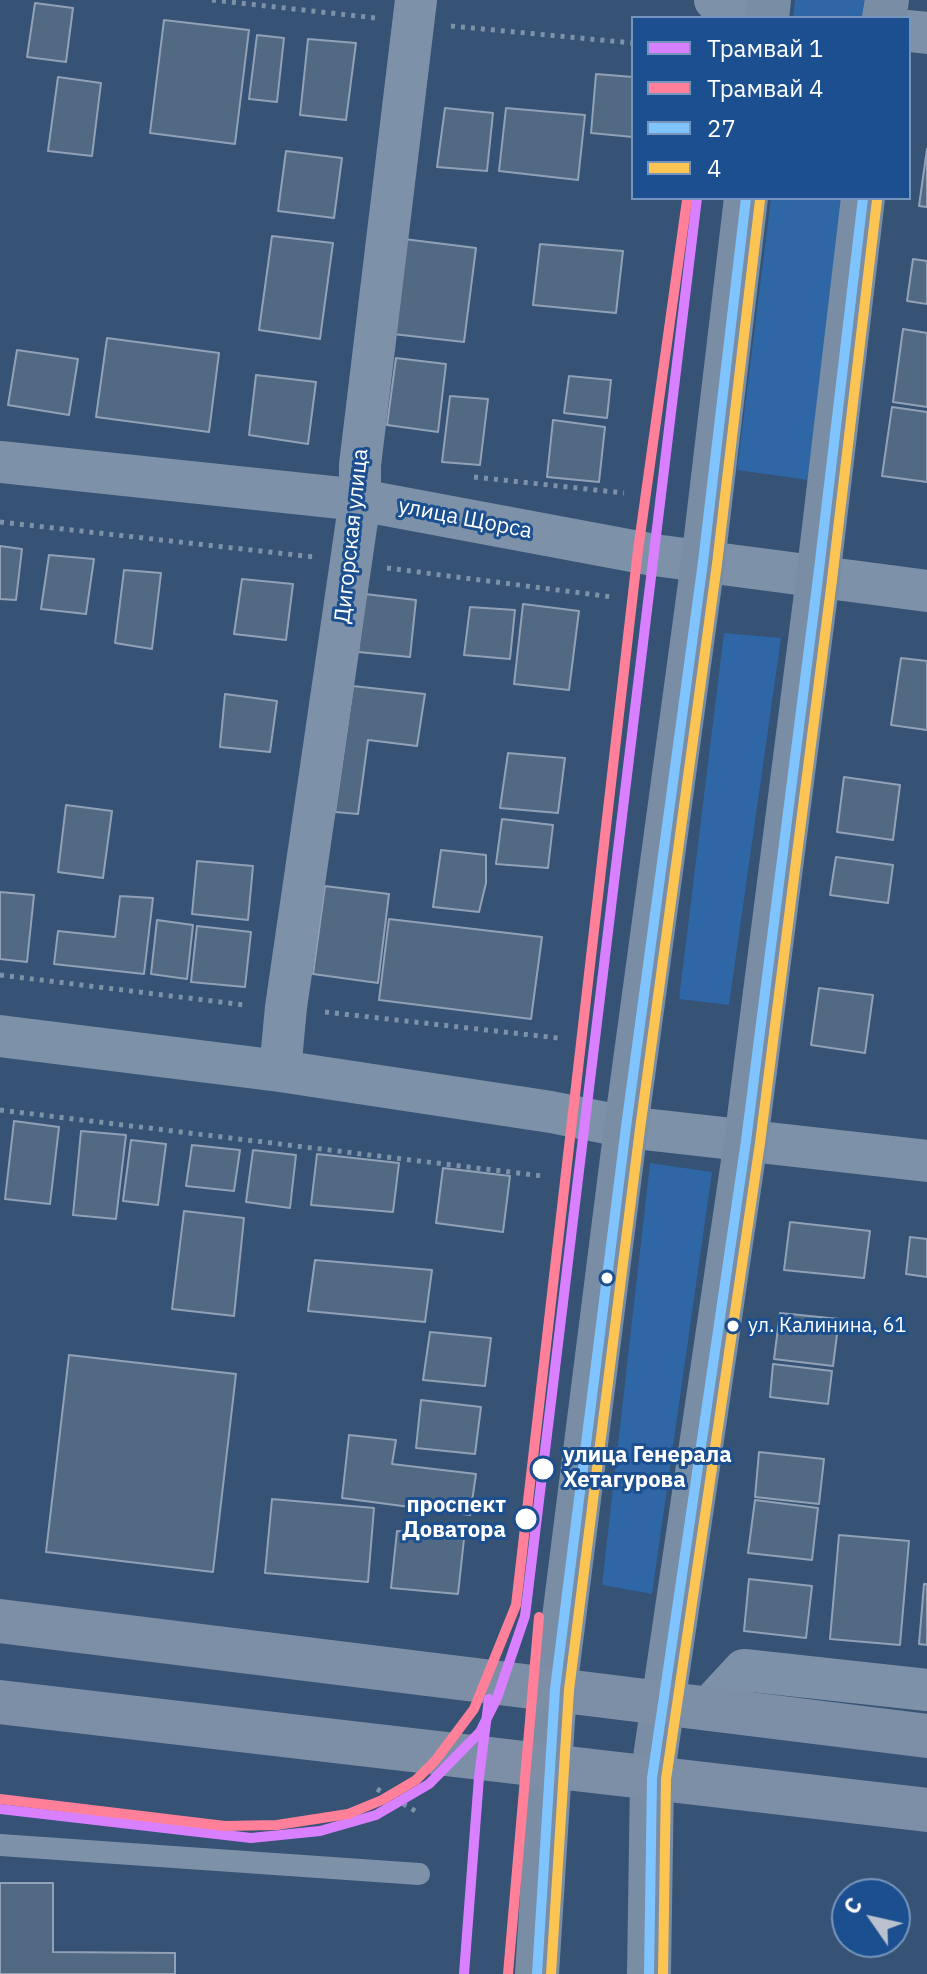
<!DOCTYPE html>
<html>
<head>
<meta charset="utf-8">
<style>
  body { margin:0 }
  #map { position:relative; width:927px; height:1974px; overflow:hidden; background:#365274; font-family:"IBM Plex Sans",sans-serif }
  canvas { display:block }
  .legend { position:absolute; left:631px; top:16px; width:280px; height:184px; box-sizing:border-box; background:#1b4f8f; border:2px solid #7695bc; margin:0; padding:10px 14px; list-style:none; font-size:24px; color:#fff }
  .legend li { display:flex; align-items:center; gap:16px; height:40px }
  .legend b { width:40px; border:2px solid #7695bc }
  .north { position:absolute; left:831px; top:1878px; width:80px; height:80px; box-sizing:border-box; background:#1b4f8f; border:2px solid #7695bc; border-radius:50%; rotate:304deg; font-size:22px; font-weight:700; line-height:32px; text-align:center; color:#fff }
  .north::after { content:''; display:block; margin:auto; width:28px; height:36px; background:#b9c2ce; clip-path:polygon(50% 0,100% 100%,50% 72%,0 100%) }
</style>
</head>
<body>
<div id="map">
<canvas width="927" height="1974"></canvas>
<ul class="legend">
<li><b style="height:10px;background:#d880ff"></b>Трамвай 1</li>
<li><b style="height:10px;background:#ff8098"></b>Трамвай 4</li>
<li><b style="height:10px;background:#80c4ff"></b>27</li>
<li><b style="height:10px;background:#fcc553"></b>4</li>
</ul>
<div class="north">С</div>
</div>
<script>
const context = document.querySelector('canvas').getContext('2d');
context.lineJoin = 'round';
function fillPath(path, color) { context.fillStyle = color; context.fill(path, 'evenodd'); }
const poly = rows => new Path2D(rows.map(r => 'M' + r).join(''));
function stroke(path, color, width, dash) { context.strokeStyle = color; context.lineWidth = width; context.lineCap = dash ? 'butt' : 'round'; context.setLineDash(dash || []); context.stroke(path); }
function label(font, color, halo, rows, align = 'center') {
  context.font = font + ' "IBM Plex Sans",sans-serif'; context.lineWidth = 6; context.setLineDash([]); context.textBaseline = 'middle'; context.strokeStyle = halo; context.fillStyle = color; for (const [text, x, y, turn = 0] of rows) {
    context.save(); context.translate(x, y); context.rotate((+turn || 0) * Math.PI / 180); context.textAlign = isNaN(turn) ? turn : align; if (halo) context.strokeText(text, 0, 0); context.fillText(text, 0, 0); context.restore();
  }
}
fillPath(poly([
  [795,0,868,0,866,18,793,18],
  [771,198,843,198,808,480,737,470],
  [724,633,781,638,729,1005,679,999],
  [650,1163,712,1172,652,1594,602,1585]
]), '#2f66a5');
const building = poly([
  [35,3,73,8,66,62,27,57,35,3],
  [164,20,249,30,235,144,150,133,164,20],
  [257,35,284,38,277,102,249,99,257,35],
  [308,39,356,43,346,120,300,115,308,39],
  [596,74,633,77,633,137,591,133,596,74],
  [58,77,101,83,92,156,48,151,58,77],
  [445,108,493,113,487,171,437,167,445,108],
  [506,108,585,115,578,180,499,171,506,108],
  [927,149,927,207,919,206,927,149],
  [286,151,342,158,334,218,278,211,286,151],
  [272,236,333,243,320,339,259,330,272,236],
  [396,238,476,248,464,342,384,333,396,238],
  [540,244,623,251,616,313,533,305,540,244],
  [913,259,927,261,927,304,907,301,913,259],
  [903,329,927,333,927,407,893,402,903,329],
  [107,338,219,353,209,432,96,417,107,338],
  [17,350,78,359,69,415,8,405,17,350],
  [396,358,446,364,438,432,387,425,396,358],
  [256,375,316,382,308,444,249,435,256,375],
  [569,376,611,380,607,418,564,413,569,376],
  [450,396,488,399,480,465,442,462,450,396],
  [892,407,927,412,927,482,882,476,892,407],
  [553,420,605,427,599,482,547,477,553,420],
  [0,546,22,549,16,600,0,599,0,546],
  [49,555,94,559,86,614,41,609,49,555],
  [124,570,161,573,152,649,115,643,124,570],
  [242,579,293,584,286,640,234,634,242,579],
  [365,594,416,600,410,657,358,652,365,594],
  [523,604,579,611,569,690,514,684,523,604],
  [470,607,515,610,510,659,464,655,470,607],
  [901,658,927,661,927,730,891,725,901,658],
  [353,686,425,694,417,746,368,740,358,814,335,812,353,686],
  [225,694,277,701,270,752,220,747,225,694],
  [508,753,565,758,558,813,500,808,508,753],
  [844,777,900,785,893,840,837,832,844,777],
  [66,805,112,811,103,878,58,872,66,805],
  [502,819,553,825,548,868,496,864,502,819],
  [441,850,486,855,486,883,479,912,433,907,441,850],
  [836,857,893,865,888,903,830,895,836,857],
  [197,861,253,866,248,920,192,914,197,861],
  [325,886,389,894,378,983,313,974,325,886],
  [0,892,34,895,27,962,0,959,0,892],
  [120,896,153,898,144,974,54,964,58,931,115,937,120,896],
  [389,919,542,937,531,1019,379,1000,389,919],
  [157,920,193,925,187,979,151,974,157,920],
  [197,926,251,932,245,987,191,982,197,926],
  [819,988,873,995,865,1053,811,1045,819,988],
  [14,1121,59,1127,50,1204,5,1199,14,1121],
  [81,1131,126,1135,116,1219,73,1215,81,1131],
  [131,1140,166,1144,158,1205,123,1201,131,1140],
  [192,1145,240,1150,234,1191,186,1186,192,1145],
  [253,1150,296,1155,290,1208,246,1202,253,1150],
  [317,1154,399,1163,393,1212,311,1205,317,1154],
  [443,1168,510,1176,503,1232,436,1223,443,1168],
  [184,1211,244,1218,234,1316,172,1309,184,1211],
  [790,1222,870,1231,864,1278,784,1270,790,1222],
  [910,1237,927,1239,927,1277,906,1274,910,1237],
  [315,1260,432,1270,425,1322,308,1311,315,1260],
  [780,1313,839,1319,833,1366,774,1359,780,1313],
  [430,1332,491,1338,485,1386,423,1380,430,1332],
  [69,1355,236,1374,213,1572,46,1552,69,1355],
  [773,1364,832,1371,828,1404,770,1397,773,1364],
  [421,1400,481,1407,475,1454,416,1448,421,1400],
  [349,1435,396,1440,392,1464,476,1474,470,1515,342,1498,349,1435],
  [759,1452,824,1459,819,1504,755,1497,759,1452],
  [272,1499,374,1508,368,1582,265,1573,272,1499],
  [755,1500,818,1508,812,1560,748,1553,755,1500],
  [397,1531,464,1539,458,1594,391,1588,397,1531],
  [839,1535,909,1541,900,1645,830,1639,839,1535],
  [749,1579,812,1586,806,1638,744,1631,749,1579],
  [924,1584,927,1584,927,1645,919,1644,924,1584],
  [0,1883,53,1883,53,1952,175,1953,175,1974,0,1974,0,1883]
]);
fillPath(building, '#526984');
stroke(building, '#92a2b6', 2);
stroke(poly([
  [212,0,376,18],
  [451,26,633,43],
  [474,477,624,493],
  [0,522,314,557],
  [387,568,612,597],
  [0,975,245,1005],
  [325,1012,558,1038],
  [0,1110,543,1176],
  [377,1789,417,1812]
]), '#7d92a8', 5, [4, 6]);
stroke(poly([
  [0,1845,419,1874]
]), '#7d92a8', 22);
stroke(poly([
  [715,0,768,6],
  [909,31,927,33],
  [0,462,360,500,654,555,927,591],
  [0,1036,280,1071,551,1112,626,1127,927,1161],
  [280,1071,286,1007,360,500,360,465,416,0],
  [708,1709,744,1670,927,1690]
]), '#7d92a8', 42);
stroke(poly([
  [767,18,769,0],
  [884,18,887,0],
  [537,1974,555,1689,626,1127,703,562,746,198],
  [649,1974,652,1778,746,1141,818,578,863,198]
]), '#798da4', 44);
stroke(poly([
  [0,1621,927,1736],
  [0,1702,927,1810]
]), '#7d8ea7', 44);
stroke(poly([
  [537,1974,555,1689,626,1127,703,562,746,198],
  [649,1974,652,1778,746,1141,818,578,863,198]
]), '#80c4ff', 10);
stroke(poly([
  [551,1974,569,1690,640,1129,717,564,760,200],
  [663,1974,666,1779,760,1143,832,580,877,200]
]), '#fcc553', 10);
stroke(poly([
  [0,1809,251,1838,320,1831,376,1815,429,1784,480,1732,497,1698,525,1616,697,198],
  [464,1974,479,1777,489,1699]
]), '#d880ff', 10);
stroke(poly([
  [0,1799,225,1826,277,1825,348,1814,382,1800,416,1780,435,1761,474,1709,516,1605,638,550,687,200],
  [508,1974,539,1617]
]), '#ff8098', 10);
for (const [x, y, r, color] of [
  [607,1278,7,"#fff"],
  [733,1326,7,"#fff"],
  [543,1469,12,"#fff"],
  [526,1519,12,"#fff"]
]) { const dot = new Path2D(); dot.arc(x, y, r, 0, 2 * Math.PI); context.fillStyle = color; context.fill(dot); stroke(dot, '#1b4f8f', 3); }
label('20px', '#fff', '#1b4f8f', [
  ["ул. Калинина, 61",748,1326]
], 'left');
label('22px', '#fff', '#1b4f8f', [
  ["улица Щорса",465,519,11],
  ["Дигорская улица",352,536,-84]
]);
label('bold 22px', '#fff', '#1b4f8f', [
  ["улица Генерала",563,1456],
  ["Хетагурова",563,1481],
  ["проспект",506,1506,"right"],
  ["Доватора",506,1531,"right"]
], 'left');
</script>
</body>
</html>
